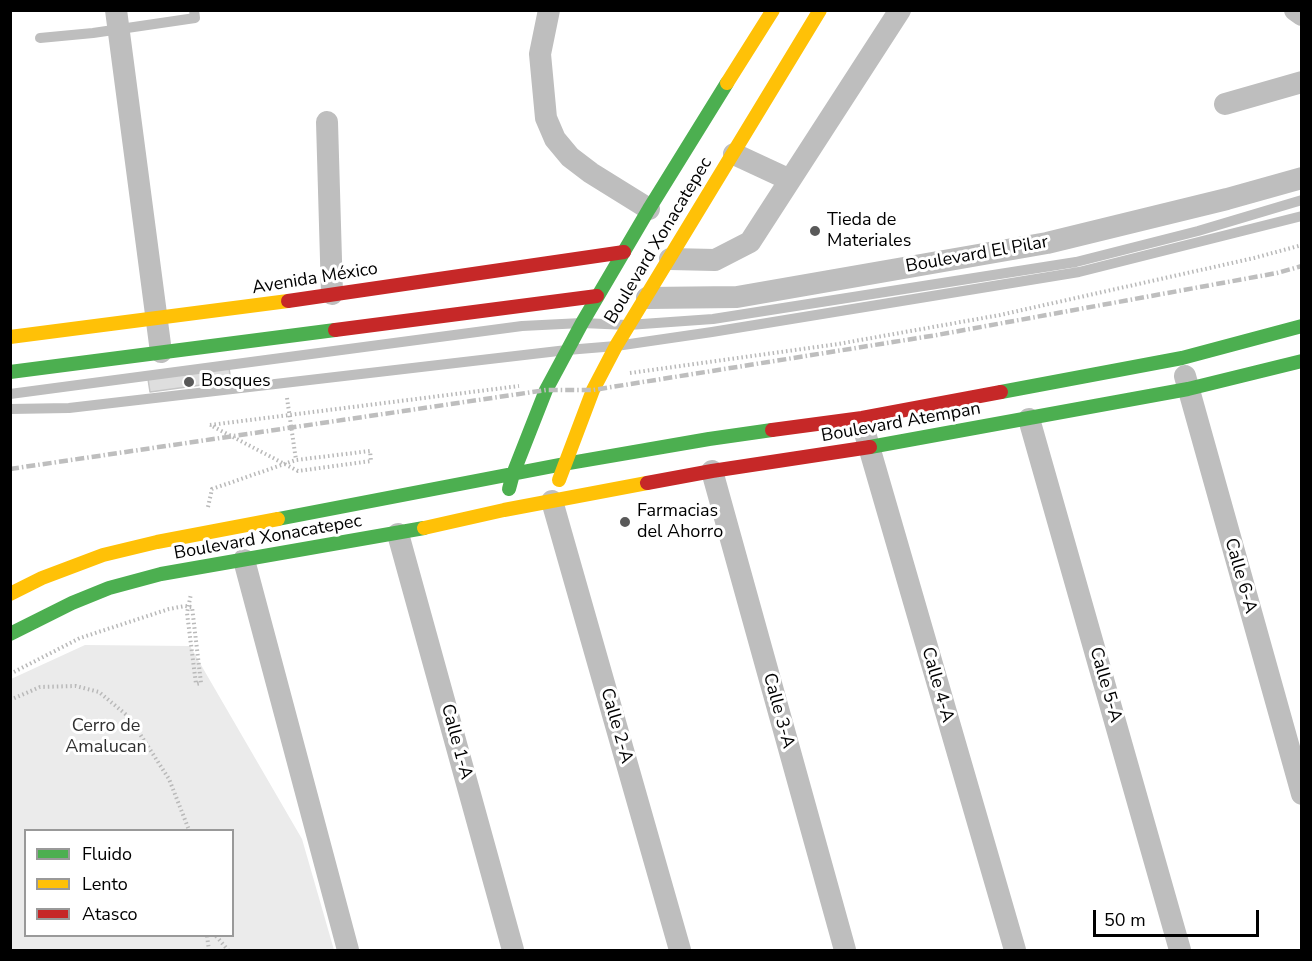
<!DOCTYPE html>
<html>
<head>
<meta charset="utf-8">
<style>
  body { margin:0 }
  #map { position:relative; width:1312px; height:961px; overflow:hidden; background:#fff; font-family:"Nunito Sans",sans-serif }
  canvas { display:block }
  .frame { position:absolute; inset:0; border:12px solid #000; pointer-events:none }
  .legend { position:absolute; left:24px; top:829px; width:210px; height:108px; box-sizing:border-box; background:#fff; border:2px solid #999; margin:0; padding:8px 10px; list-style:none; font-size:18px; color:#000 }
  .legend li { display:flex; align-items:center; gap:12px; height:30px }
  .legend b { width:30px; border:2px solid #999 }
  .scale { position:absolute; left:1093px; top:910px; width:166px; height:27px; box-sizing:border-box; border:3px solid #000; border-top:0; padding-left:8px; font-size:18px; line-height:21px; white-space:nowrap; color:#000; -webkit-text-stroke:4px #fff; paint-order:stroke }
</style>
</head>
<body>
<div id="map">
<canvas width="1312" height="961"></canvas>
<div class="frame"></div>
<ul class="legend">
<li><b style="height:8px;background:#4caf50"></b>Fluido</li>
<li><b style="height:8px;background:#ffc107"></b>Lento</li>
<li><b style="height:8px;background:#c62828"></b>Atasco</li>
</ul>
<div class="scale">50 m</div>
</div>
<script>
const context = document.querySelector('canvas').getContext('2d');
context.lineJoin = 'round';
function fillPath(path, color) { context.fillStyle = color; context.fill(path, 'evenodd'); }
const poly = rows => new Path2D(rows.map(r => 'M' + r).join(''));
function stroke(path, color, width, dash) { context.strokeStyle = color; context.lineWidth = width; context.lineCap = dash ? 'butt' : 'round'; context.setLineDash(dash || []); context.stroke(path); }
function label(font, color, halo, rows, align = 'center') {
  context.font = font + ' "Nunito Sans",sans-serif'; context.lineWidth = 6; context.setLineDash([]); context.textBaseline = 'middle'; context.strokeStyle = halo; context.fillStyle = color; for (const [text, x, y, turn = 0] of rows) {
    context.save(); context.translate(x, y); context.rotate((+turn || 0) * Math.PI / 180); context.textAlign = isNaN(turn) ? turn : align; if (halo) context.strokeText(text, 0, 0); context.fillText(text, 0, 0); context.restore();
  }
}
fillPath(poly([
  [85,645,190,646,302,839,334,950,11,950,11,679],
  [26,830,232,830,232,936,26,936]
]), '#ebebeb');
const building = poly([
  [229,368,231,381,150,392,148,379,229,368]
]);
fillPath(building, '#dedede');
stroke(building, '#c6c6c6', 1.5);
stroke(poly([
  [630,373,838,344,1000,315,1254,258,1302,245],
  [287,398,296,460],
  [210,425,519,386],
  [208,507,212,489,296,460,370,451,371,461,298,471,233,437,210,425],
  [10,674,80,638,169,609,185,606,192,607,201,683,196,684,187,613,191,594],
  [10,700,40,687,76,686,99,692,129,717,169,779,189,830],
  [207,936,209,950],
  [216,936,228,950]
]), '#b9b9b9', 4, [1.5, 3]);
stroke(poly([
  [40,38,93,33,195,18,194,10],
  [10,394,522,326,582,323,628,325,713,319,1076,262,1198,231,1302,200],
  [10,409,69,408,567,350,616,346,712,332,1079,272,1302,216]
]), '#bebebe', 10);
stroke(poly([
  [116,10,161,352],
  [549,10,540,54,546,118,555,139,570,157,591,173,649,209],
  [1295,10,1302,15],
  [1225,104,1302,82],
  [327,122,332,294],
  [734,154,790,180],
  [670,259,715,260,750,242,900,10],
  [647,298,737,297,1047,243,1227,199,1302,178],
  [1185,376,1302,794],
  [1029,419,1180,950],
  [865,433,1015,950],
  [712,471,845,950],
  [552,501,680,950],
  [398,534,513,950],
  [244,560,348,950]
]), '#bebebe', 22);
stroke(poly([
  [10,372,335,330],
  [1001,392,1182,358,1302,326],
  [870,447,1188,389,1302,361],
  [509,489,513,474,546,390,582,323,649,209,727,83],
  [278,519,564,464,709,439,772,430],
  [10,634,72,603,109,588,161,574,424,528]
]), '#4caf50', 14);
stroke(poly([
  [727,83,773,10],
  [10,337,288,301],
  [559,480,593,390,616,346,820,10],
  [424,528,504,510,647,483],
  [10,594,42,578,103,555,157,542,278,519]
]), '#ffc107', 14);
stroke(poly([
  [288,301,624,252],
  [335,330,597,296],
  [772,430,862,418,1001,392],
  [647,483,712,471,870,447]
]), '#c62828', 14);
stroke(poly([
  [10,469,546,390,593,390,937,335,1277,273,1302,266]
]), '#bebebe', 4.5, [9, 3, 1.5, 3]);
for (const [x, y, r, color] of [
  [815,231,6,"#595959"],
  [189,382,6,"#595959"],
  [625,522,6,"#595959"]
]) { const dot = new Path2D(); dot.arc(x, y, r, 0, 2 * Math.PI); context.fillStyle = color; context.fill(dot); stroke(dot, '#fff', 2); }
label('18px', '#000', '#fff', [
  ["Tieda de",827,221],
  ["Materiales",827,242],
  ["Bosques",201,382],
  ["Farmacias",637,512],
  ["del Ahorro",637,533]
], 'left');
label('18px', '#000', '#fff', [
  ["Boulevard Xonacatepec",659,241,-59],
  ["Boulevard El Pilar",977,255,-10],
  ["Avenida México",315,279,-9],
  ["Boulevard Atempan",901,423,-10],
  ["Boulevard Xonacatepec",268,538,-10],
  ["Calle 6-A",1240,576,74],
  ["Calle 4-A",937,685,74],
  ["Calle 5-A",1105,685,74],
  ["Calle 3-A",778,711,75],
  ["Calle 2-A",616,726,74],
  ["Calle 1-A",456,742,75]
]);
label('18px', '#313131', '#fff', [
  ["Cerro de",106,727],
  ["Amalucan",106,748]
]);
</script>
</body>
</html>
